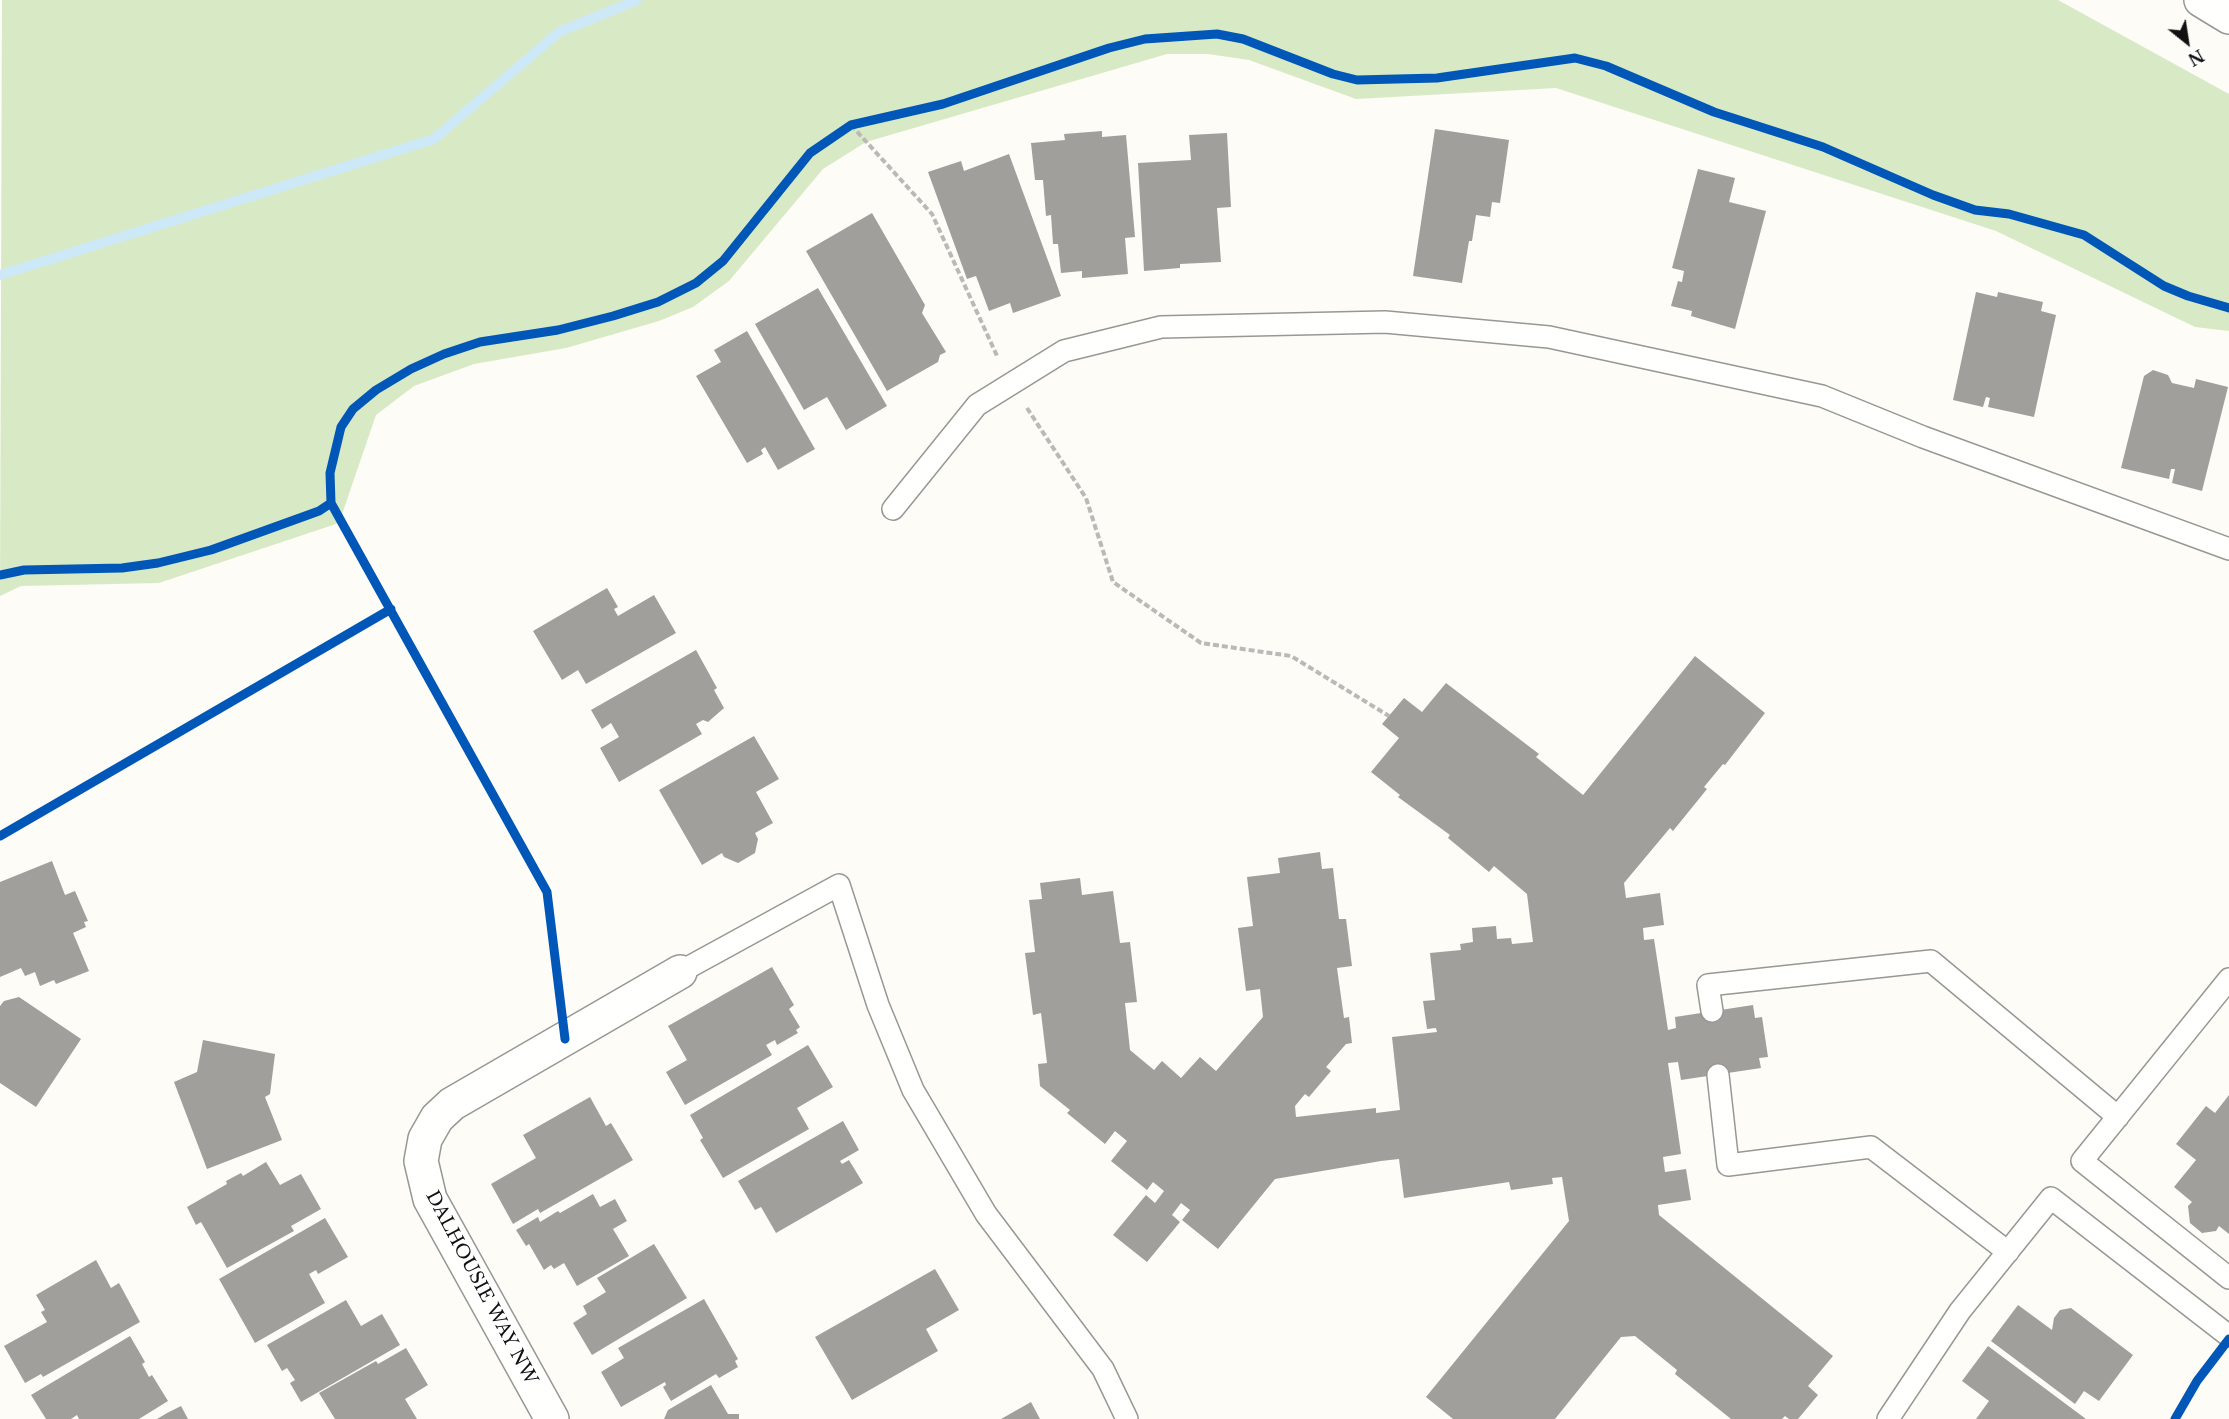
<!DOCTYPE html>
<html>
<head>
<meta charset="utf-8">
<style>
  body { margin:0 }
  #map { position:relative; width:2229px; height:1419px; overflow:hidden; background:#fdfcf7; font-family:"Libre Baskerville",serif }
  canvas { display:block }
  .north { position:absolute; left:2157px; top:12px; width:60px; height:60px; -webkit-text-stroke:4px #fff; paint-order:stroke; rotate:150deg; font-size:16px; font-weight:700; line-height:24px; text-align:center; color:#111 }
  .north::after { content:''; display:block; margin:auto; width:21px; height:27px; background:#111; clip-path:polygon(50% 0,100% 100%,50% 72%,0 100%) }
</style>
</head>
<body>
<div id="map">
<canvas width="2229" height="1419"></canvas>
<div class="north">N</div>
</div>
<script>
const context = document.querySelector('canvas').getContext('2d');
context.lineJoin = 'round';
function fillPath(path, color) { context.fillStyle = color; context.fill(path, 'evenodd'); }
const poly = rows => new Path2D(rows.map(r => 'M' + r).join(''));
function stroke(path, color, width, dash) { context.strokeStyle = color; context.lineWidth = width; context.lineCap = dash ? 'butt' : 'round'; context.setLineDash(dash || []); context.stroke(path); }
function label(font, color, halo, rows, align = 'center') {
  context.font = font + ' "Libre Baskerville",serif'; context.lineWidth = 6; context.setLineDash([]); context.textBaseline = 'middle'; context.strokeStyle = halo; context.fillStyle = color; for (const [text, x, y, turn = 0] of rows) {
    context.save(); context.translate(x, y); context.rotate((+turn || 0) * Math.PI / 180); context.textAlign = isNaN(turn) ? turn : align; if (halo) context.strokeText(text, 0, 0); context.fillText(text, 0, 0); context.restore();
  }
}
fillPath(poly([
  [2,0,2058,0,2229,94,2229,331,2195,327,1996,231,1556,88,1356,99,1249,60,1208,54,1167,54,866,142,823,169,729,281,693,307,659,321,566,348,474,364,414,386,376,415,339,523,159,583,21,586,0,596]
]), '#d8eac5');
stroke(poly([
  [0,275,434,139,559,32,637,0]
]), '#cde8f7', 10);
fillPath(poly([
  [1435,129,1509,140,1500,203,1492,202,1490,217,1476,215,1472,241,1469,241,1462,283,1413,276],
  [1102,131,1102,137,1126,135,1135,237,1125,238,1128,274,1082,278,1082,271,1061,273,1058,244,1053,244,1051,215,1046,216,1043,180,1035,180,1031,143,1065,140,1064,134],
  [1227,133,1231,207,1217,208,1221,262,1180,264,1180,268,1144,271,1138,163,1191,160,1189,135],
  [1009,154,1061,296,1013,313,1010,303,989,311,976,276,967,279,928,172,961,161,964,171],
  [1698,169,1735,178,1729,202,1766,211,1735,329,1691,316,1692,311,1671,306,1678,281,1682,282,1684,271,1672,268],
  [872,213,925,305,922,313,946,352,940,355,938,362,887,391,806,251],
  [818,288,887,406,846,430,827,397,804,410,755,324],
  [1976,292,1997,297,1998,292,2043,302,2041,311,2056,315,2034,417,1988,407,1990,398,1986,397,1983,407,1953,400],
  [747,331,815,449,778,470,765,447,761,450,763,454,747,463,696,376,721,362,714,350],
  [2153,370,2168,375,2172,383,2194,388,2196,379,2228,387,2202,491,2172,483,2175,469,2171,469,2169,479,2121,468,2144,376],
  [607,588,618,607,614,609,618,616,654,595,676,633,586,684,578,670,562,680,533,631],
  [696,650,717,688,714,690,724,708,708,722,703,720,696,724,702,734,619,782,600,748,619,737,611,723,602,729,591,710],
  [1695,656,1765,713,1725,765,1723,764,1704,787,1707,789,1673,831,1670,828,1624,883,1626,898,1660,893,1664,925,1643,928,1644,940,1654,939,1668,1030,1676,1028,1675,1017,1753,1005,1755,1018,1762,1017,1768,1057,1759,1058,1761,1068,1681,1080,1678,1062,1668,1063,1681,1154,1663,1157,1665,1172,1686,1169,1691,1200,1658,1205,1659,1215,1833,1356,1808,1386,1818,1395,1798,1419,1789,1419,1785,1416,1782,1419,1731,1419,1675,1374,1677,1370,1635,1336,1621,1337,1555,1419,1453,1419,1426,1397,1569,1221,1562,1177,1552,1178,1553,1184,1511,1190,1509,1182,1404,1198,1399,1159,1381,1161,1275,1179,1218,1249,1182,1220,1190,1210,1181,1203,1172,1215,1180,1222,1147,1262,1113,1235,1146,1195,1155,1203,1164,1191,1153,1182,1147,1190,1111,1161,1127,1141,1115,1131,1105,1144,1067,1113,1070,1110,1040,1086,1038,1064,1047,1063,1041,1013,1033,1015,1025,953,1035,952,1029,900,1042,899,1040,883,1080,878,1082,895,1113,891,1120,943,1130,942,1137,1002,1125,1003,1130,1050,1154,1070,1162,1061,1181,1078,1200,1057,1216,1071,1263,1017,1260,989,1246,991,1238,928,1253,926,1247,877,1280,873,1278,858,1320,852,1322,869,1333,868,1339,919,1346,919,1352,966,1337,968,1344,1018,1349,1017,1352,1043,1346,1044,1326,1067,1331,1071,1309,1097,1305,1094,1295,1106,1296,1117,1376,1108,1376,1113,1400,1110,1392,1037,1437,1032,1436,1028,1427,1029,1423,1001,1435,1000,1430,953,1461,950,1460,944,1473,942,1472,928,1496,926,1497,939,1511,938,1512,944,1533,942,1527,894,1494,866,1489,872,1448,838,1450,835,1398,797,1400,795,1371,772,1399,738,1382,724,1404,698,1422,712,1446,683,1539,754,1536,757,1583,795],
  [754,736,779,779,756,792,773,823,755,833,758,839,755,853,738,863,724,857,722,853,702,865,659,790],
  [52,861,65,895,75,891,88,921,84,922,86,927,73,933,89,971,56,984,54,980,40,986,35,972,25,976,21,968,0,977,0,882],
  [772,967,794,1005,789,1009,800,1027,796,1030,798,1033,777,1045,775,1040,766,1045,772,1055,685,1105,666,1072,687,1060,668,1026],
  [19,997,81,1039,36,1107,0,1083,0,1006,4,1001],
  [203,1040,275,1054,270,1094,265,1097,282,1140,207,1169,174,1082,197,1072],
  [808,1045,833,1087,797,1108,809,1129,723,1178,700,1140,703,1138,690,1115],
  [2229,1095,2229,1234,2219,1226,2216,1231,2202,1233,2190,1223,2188,1206,2192,1202,2174,1187,2196,1160,2176,1144,2206,1106,2215,1113],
  [590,1097,606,1126,611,1123,633,1160,540,1213,538,1209,513,1224,491,1184,536,1158,523,1135],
  [843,1121,859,1150,840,1161,842,1164,849,1160,863,1183,776,1233,761,1207,755,1210,738,1181],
  [266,1162,280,1185,301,1174,321,1209,291,1226,294,1231,227,1268,201,1222,196,1225,187,1207,227,1184,226,1181,241,1173,243,1176],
  [593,1194,600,1207,615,1199,627,1221,613,1229,629,1256,577,1286,564,1263,554,1269,551,1265,544,1270,529,1244,526,1246,516,1230,538,1217,540,1222,558,1211,560,1213],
  [325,1218,348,1257,318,1274,316,1270,309,1274,325,1303,255,1343,219,1279],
  [654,1244,687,1298,592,1355,573,1323,587,1314,583,1306,606,1292,597,1278],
  [96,1260,111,1288,119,1283,140,1322,43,1377,41,1374,25,1383,4,1346,47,1322,41,1312,45,1310,36,1295],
  [935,1269,959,1310,926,1329,938,1351,852,1400,815,1337],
  [704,1299,738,1359,735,1361,738,1367,719,1378,716,1374,671,1401,663,1387,666,1385,665,1382,621,1407,601,1372,624,1358,618,1348],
  [346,1300,361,1326,382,1314,400,1345,301,1402,290,1383,295,1380,287,1368,282,1371,267,1345],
  [2018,1305,2052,1330,2054,1318,2060,1310,2071,1308,2133,1355,2099,1401,2084,1391,2075,1404,1991,1341],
  [130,1336,145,1362,142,1364,149,1377,152,1375,168,1401,139,1419,79,1419,77,1415,71,1419,46,1419,31,1395],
  [1988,1346,2086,1419,1976,1419,1989,1401,1962,1381],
  [406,1348,428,1385,405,1399,417,1419,335,1419,319,1393,376,1361,378,1364],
  [711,1385,728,1414,739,1414,739,1419,664,1419,668,1410],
  [1031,1402,1040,1419,1001,1419],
  [181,1406,188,1419,157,1419,167,1413]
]), '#a19f9c');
const service = poly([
  [893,509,977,405,1064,351,1161,327,1385,322,1549,337,1822,396,1923,437,2229,549],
  [680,972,839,885,878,1005,913,1090,986,1214,1103,1369,1127,1419],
  [2229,979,2082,1161,2229,1278],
  [1712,1011,1708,985,1931,961,2118,1117],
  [1718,1075,1728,1165,1871,1147,2008,1252],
  [1888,1419,1960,1311,2051,1198,2229,1336]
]);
const minor = poly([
  [552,1419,430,1199,421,1161,425,1139,437,1118,452,1104,680,972]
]);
const tertiary = poly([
  [2201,0,2229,17]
]);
stroke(service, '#979795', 24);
stroke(minor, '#979795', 36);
stroke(tertiary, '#979795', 36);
stroke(poly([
  [851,125,932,214,998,358],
  [1027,408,1086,498,1113,582,1201,643,1291,656,1389,716]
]), '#b9b9b8', 4, [6, 3]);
stroke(service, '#fffffe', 21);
stroke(minor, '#fffffe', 33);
stroke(tertiary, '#fffffe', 33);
stroke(poly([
  [331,503,547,892,565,1039],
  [0,575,24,570,122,568,158,563,211,550,319,511,331,503,330,473,341,427,353,409,376,390,411,369,444,354,480,342,558,330,613,316,658,302,696,283,723,261,810,153,851,125,943,104,1109,48,1145,39,1217,34,1243,39,1333,74,1357,80,1437,78,1575,58,1606,66,1714,112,1823,147,1933,195,1975,210,2009,214,2084,235,2164,286,2188,296,2229,308],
  [0,836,391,609],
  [2175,1419,2197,1381,2229,1339]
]), '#0057b8', 9);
label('18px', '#111', '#fff', [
  ["DALHOUSIE WAY NW",481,1288,62]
]);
</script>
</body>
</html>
